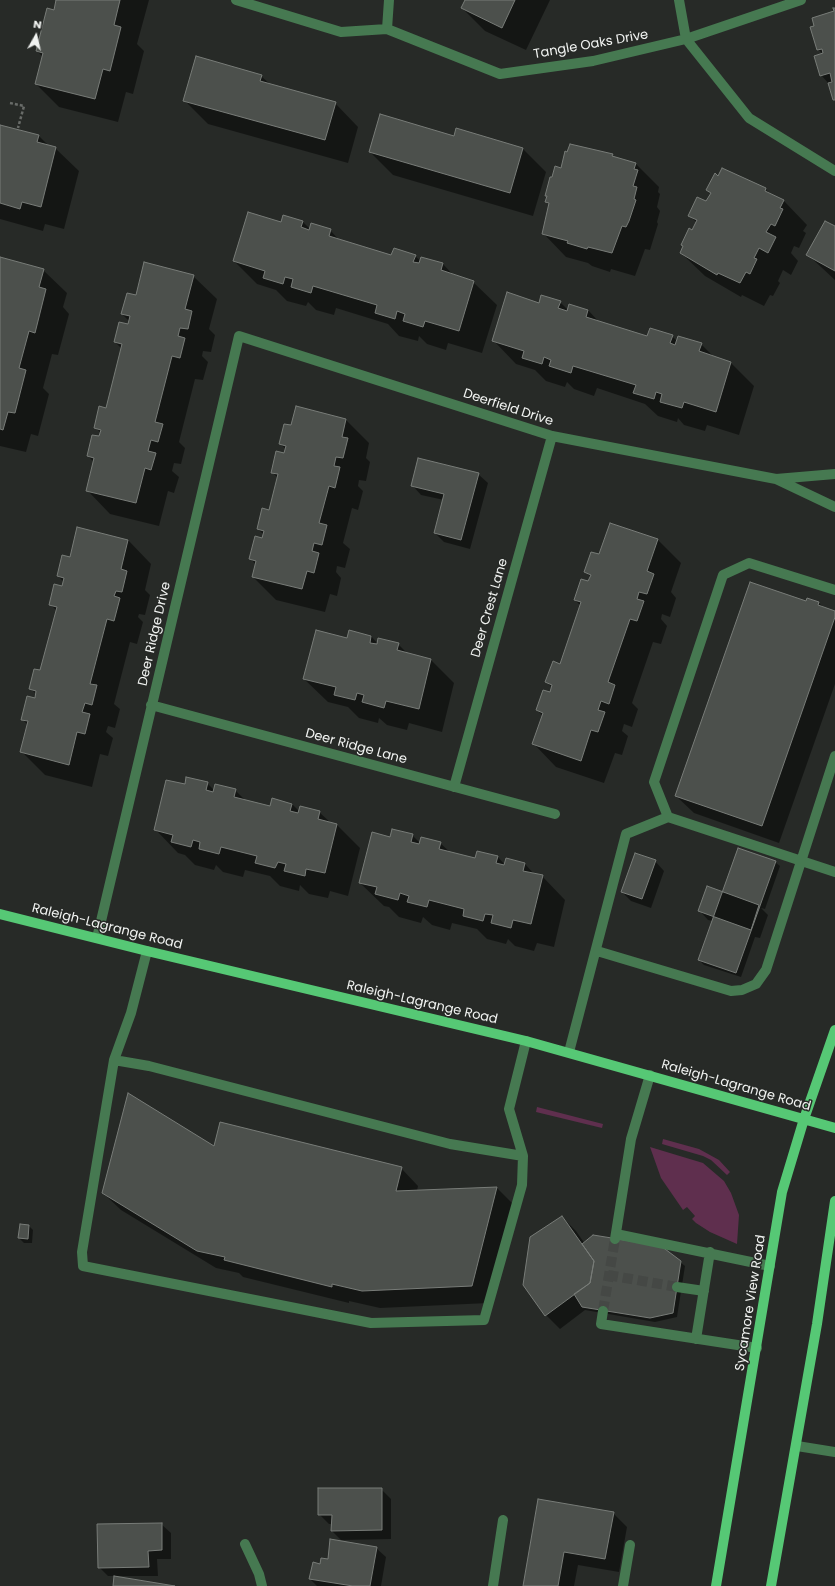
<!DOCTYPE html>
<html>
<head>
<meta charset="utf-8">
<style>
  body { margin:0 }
  #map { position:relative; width:835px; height:1586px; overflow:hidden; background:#272a27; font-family:Poppins,sans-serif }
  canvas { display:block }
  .north { position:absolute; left:16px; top:16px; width:40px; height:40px; -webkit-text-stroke:3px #272a27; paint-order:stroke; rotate:8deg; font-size:11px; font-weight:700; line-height:16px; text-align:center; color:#f1f3f1 }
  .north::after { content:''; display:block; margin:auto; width:14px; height:18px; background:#f1f3f1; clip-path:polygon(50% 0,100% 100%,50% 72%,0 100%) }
</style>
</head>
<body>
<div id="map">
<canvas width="835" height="1586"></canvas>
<div class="north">N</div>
</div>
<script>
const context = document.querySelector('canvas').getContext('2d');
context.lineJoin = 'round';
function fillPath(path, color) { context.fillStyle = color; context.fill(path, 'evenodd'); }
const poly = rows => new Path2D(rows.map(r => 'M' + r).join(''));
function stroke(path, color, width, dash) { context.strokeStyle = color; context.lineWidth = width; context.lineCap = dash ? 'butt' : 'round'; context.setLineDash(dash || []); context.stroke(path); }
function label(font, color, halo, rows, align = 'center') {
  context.font = font + ' Poppins,sans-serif'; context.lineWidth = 3; context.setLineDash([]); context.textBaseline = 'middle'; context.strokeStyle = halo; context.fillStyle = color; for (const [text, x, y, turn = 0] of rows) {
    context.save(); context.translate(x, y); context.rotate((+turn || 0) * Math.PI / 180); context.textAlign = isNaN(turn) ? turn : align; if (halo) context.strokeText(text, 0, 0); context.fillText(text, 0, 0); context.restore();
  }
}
fillPath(poly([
  [537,1107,603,1124,602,1128,536,1112],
  [663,1139,699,1149,719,1160,730,1172,727,1175,711,1160,703,1156,662,1144],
  [650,1147,703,1163,724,1181,731,1193,739,1215,737,1244,710,1232,696,1223,692,1219,695,1216,687,1207,683,1210,661,1178]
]), '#5f2f4e');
fillPath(poly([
  [57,0,149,0,137,44,144,51,133,94,126,92,118,122,59,107,36,84,43,57,37,51,55,11],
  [466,0,550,0,526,50,485,31,462,8],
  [835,12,835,101,830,85,821,75,823,54,818,49,815,27],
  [261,76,271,85,335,103,358,127,348,163,208,124,184,100],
  [0,126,39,136,49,146,55,148,79,171,64,229,45,224,43,231,0,219],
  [455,137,523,149,546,172,533,216,393,175,370,152],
  [570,146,612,155,615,158,636,164,659,187,658,192,660,194,657,207,660,211,657,222,658,224,650,250,645,249,635,276,611,269,610,272,592,266,588,263,566,257,543,233,549,205,546,202,548,197,546,195,561,169],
  [719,177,765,189,772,195,784,201,807,225,803,231,806,233,799,248,794,246,791,253,798,261,791,275,783,270,778,281,780,283,773,296,770,295,764,306,742,295,741,297,705,276,681,253,697,223,689,215,706,202,711,194,707,190],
  [302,221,310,229,330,230,340,241,392,257,415,256,421,261,422,258,443,264,454,276,473,282,497,305,482,353,448,343,446,350,427,344,419,336,418,341,399,336,388,324,336,308,334,315,316,310,308,302,306,306,287,301,276,290,257,284,234,261,281,223],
  [835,227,835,280,807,254],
  [0,259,43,270,67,293,63,307,69,314,58,355,52,354,43,388,49,394,38,436,31,434,26,452,0,446],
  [193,276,217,299,209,329,215,335,211,352,203,351,202,356,208,362,203,380,195,379,179,442,185,448,181,464,174,463,172,471,179,477,174,493,168,491,159,526,110,514,87,490,94,462,88,456,100,438,101,433,95,427,107,409,122,349,115,342,129,325,129,321,122,314,137,296],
  [560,302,568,310,588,310,599,322,648,337,672,336,677,341,701,344,714,357,731,363,754,386,739,435,707,425,705,431,684,425,678,418,677,422,658,416,645,404,597,388,594,396,574,389,567,382,565,387,546,381,535,370,516,364,493,340,540,304],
  [296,408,346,420,369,443,366,458,370,462,366,481,359,480,358,486,363,491,358,510,352,508,343,543,350,549,345,568,337,566,336,572,341,578,337,596,330,594,325,612,276,600,253,577,256,565,251,559,263,539,264,535,258,529,270,511,278,478,272,472,284,454,286,449,280,444,292,426],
  [478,474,488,483,470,549,444,542,435,533,444,500,421,495,412,485],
  [610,524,658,540,681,563,671,592,676,598,670,617,662,614,661,619,667,626,661,644,653,642,632,703,638,709,632,727,624,724,622,731,628,736,622,755,615,753,604,783,556,767,533,743,543,716,537,710,551,694,552,688,547,682,560,666,581,606,575,600,589,583,591,577,586,572,599,555],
  [128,540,151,564,145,590,150,595,145,615,139,614,138,617,143,622,137,644,130,642,114,704,120,709,115,728,108,726,106,732,113,738,108,756,100,754,92,787,45,775,22,752,28,725,22,719,35,699,37,695,30,688,41,671,57,611,50,604,63,587,64,582,58,576,70,559],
  [807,602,819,603,824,608,835,612,835,684,779,843,694,813,676,796],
  [350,631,371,636,378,644,398,644,408,654,431,660,454,683,442,732,409,723,407,730,387,725,379,718,378,723,359,718,348,707,328,702,304,679,348,639],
  [207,783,214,790,235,790,246,801,271,807,292,804,300,812,319,812,331,823,337,825,360,848,348,896,330,891,328,898,309,894,300,885,299,891,280,886,270,876,245,870,243,877,223,872,216,865,214,870,195,865,185,855,178,853,155,829,185,786],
  [412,835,420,843,440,843,451,853,476,860,478,852,498,857,505,865,525,864,535,875,542,876,565,900,554,947,537,943,534,951,515,946,508,939,506,944,487,939,477,929,452,923,450,930,432,925,423,917,421,923,399,917,389,907,384,906,360,883,391,838],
  [655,861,664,871,651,908,631,901,622,892],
  [775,862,780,866,765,909,761,908,768,915,760,938,755,937,741,977,704,965,699,960,713,921,708,920,699,910,723,893],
  [401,1168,418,1186,417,1191,497,1188,514,1205,489,1303,380,1308,349,1301,349,1303,243,1277,239,1273,216,1268,121,1210,103,1193],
  [562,1217,576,1231,585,1244,680,1262,685,1266,677,1317,655,1322,585,1310,560,1329,546,1315,524,1284],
  [21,1225,29,1226,33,1230,32,1243,24,1243,19,1238],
  [381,1489,391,1499,391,1539,341,1540,332,1531,332,1524,329,1524,319,1514],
  [539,1500,613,1513,627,1527,619,1572,578,1565,574,1586,524,1586],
  [161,1524,171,1533,171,1559,157,1559,158,1576,116,1576,169,1586,114,1586,115,1576,108,1576,99,1567],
  [376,1548,386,1557,381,1586,317,1586,310,1579,321,1565,329,1560]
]), '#0007');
const building = poly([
  [56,0,120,0,114,25,121,27,110,71,103,69,95,99,35,84,43,53,36,51,47,8,54,10,56,0],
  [465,0,515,0,502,28,461,8,465,0],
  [833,8,835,8,835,100,833,100,828,83,832,82,830,73,820,76,814,56,823,53,822,49,817,50,810,27,814,26,812,18,834,11,833,8],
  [196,56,262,75,260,81,336,102,325,140,183,101,196,56],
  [380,114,454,136,456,128,523,148,510,193,369,152,380,114],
  [0,125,39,135,37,142,56,147,41,207,22,202,20,209,0,203,0,125],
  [570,144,613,154,612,156,636,163,634,169,638,170,633,186,637,187,634,199,636,200,629,221,626,227,622,226,612,253,588,247,587,249,567,243,568,241,542,234,549,203,545,202,547,196,545,196,550,177,552,177,555,166,561,168,565,151,567,152,570,144],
  [722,168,766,188,765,191,784,200,780,208,783,209,775,226,771,224,766,232,776,237,768,253,759,248,754,258,757,259,750,274,746,272,740,283,718,273,717,275,680,253,683,246,681,245,689,228,692,230,697,220,688,216,697,197,706,201,711,193,706,190,715,173,718,176,722,168],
  [248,212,281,222,283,215,303,221,301,227,309,230,311,223,331,229,329,236,391,255,394,248,416,255,413,262,419,263,421,257,443,263,441,270,474,281,459,331,425,321,423,327,403,321,405,314,397,311,395,319,375,313,377,305,313,286,311,293,291,287,293,279,285,277,283,284,263,278,265,271,233,261,248,212],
  [825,221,835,226,835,271,806,255,825,221],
  [0,257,44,269,39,287,46,289,35,333,29,331,19,368,26,370,15,413,8,412,3,430,0,429,0,257],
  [144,262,194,275,185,309,192,311,188,329,180,328,178,336,185,338,180,358,172,356,155,422,163,424,158,442,151,440,148,451,156,453,151,470,145,468,136,503,86,491,94,458,87,456,92,435,99,436,101,430,94,428,99,406,106,408,122,344,114,342,119,322,128,324,130,316,121,314,127,293,136,295,144,262],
  [507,292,539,303,541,295,561,301,558,308,567,311,569,304,588,310,586,317,647,336,650,328,673,335,670,343,675,345,678,336,702,343,699,351,731,362,716,412,684,402,682,408,660,402,662,394,656,392,654,399,633,393,636,385,573,366,571,373,549,366,551,360,544,357,542,364,522,358,524,351,492,341,507,292],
  [296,406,346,419,342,437,348,438,343,458,336,457,334,466,340,467,335,488,329,486,319,523,327,525,322,545,314,543,312,551,319,553,314,573,307,571,302,589,252,577,256,561,249,559,255,536,262,538,264,531,257,529,262,508,269,510,278,474,271,473,276,451,284,453,286,446,279,444,284,424,291,425,296,406],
  [418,458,479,473,461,540,434,533,444,494,411,486,418,458],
  [610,523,658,539,647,571,654,574,647,594,639,592,637,599,644,601,637,621,630,619,608,682,615,685,609,704,601,701,598,710,605,712,598,732,591,730,581,761,532,744,543,713,536,710,543,690,550,692,552,685,545,682,553,661,560,664,581,602,574,600,581,579,588,581,591,575,584,572,591,552,599,554,610,523],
  [77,527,128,540,121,569,127,571,122,592,116,591,114,596,120,598,114,621,107,619,90,684,97,685,92,705,85,703,82,712,90,714,85,734,77,732,69,765,20,752,28,721,21,720,27,696,35,698,36,691,29,689,34,669,40,670,57,607,49,605,54,584,62,586,64,578,57,576,62,555,70,557,77,527],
  [750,582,806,601,807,598,819,602,818,605,835,611,835,617,762,826,675,796,750,582],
  [316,630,347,638,349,630,371,636,370,643,377,644,378,638,399,643,397,650,431,659,419,709,386,701,384,708,362,702,364,695,357,693,355,700,334,695,336,687,303,679,316,630],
  [186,777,208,782,206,790,213,792,215,784,236,789,234,797,270,806,272,798,292,804,290,811,298,813,300,806,320,811,318,819,337,824,325,873,306,869,305,876,284,871,286,864,278,862,275,868,255,863,257,856,221,847,219,854,199,849,200,842,193,840,191,847,171,842,173,835,154,830,166,780,185,784,186,777],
  [392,829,413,834,411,842,419,844,421,837,441,842,439,849,475,858,477,851,498,856,496,863,504,865,506,858,525,863,523,871,543,875,531,924,513,920,511,928,491,923,493,915,485,914,483,921,463,916,464,909,429,900,427,907,407,902,409,896,400,893,398,900,375,894,377,887,359,883,372,832,390,837,392,829],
  [738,848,776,861,736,973,698,960,738,848],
  [635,853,656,860,642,899,621,892,635,853],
  [707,886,759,905,751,930,698,911,707,886],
  [128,1093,214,1146,220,1122,402,1167,396,1191,497,1187,472,1286,362,1291,332,1284,332,1287,224,1260,225,1257,197,1251,102,1193,128,1093],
  [562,1216,594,1261,590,1283,545,1316,523,1285,530,1237,562,1216],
  [20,1224,29,1225,28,1239,18,1238,20,1224],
  [593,1235,661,1246,681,1261,673,1313,650,1318,582,1307,574,1294,590,1283,594,1261,582,1244,593,1235],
  [318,1488,382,1488,382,1530,331,1531,332,1515,318,1515,318,1488],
  [538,1499,614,1512,605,1559,564,1552,558,1586,523,1586,538,1499],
  [162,1523,162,1550,148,1551,149,1567,98,1568,97,1524,162,1523],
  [330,1539,377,1547,370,1586,353,1586,309,1579,313,1562,320,1564,321,1558,328,1559,330,1539],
  [114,1576,175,1586,113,1586,114,1576]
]);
fillPath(building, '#4c504c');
stroke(building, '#787c78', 1);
stroke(poly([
  [608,1275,677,1287],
  [603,1311,615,1239]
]), '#454845', 10, [10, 5]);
stroke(poly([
  [10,103,24,106,18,128]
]), '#686b68', 2.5, [3, 2]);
stroke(poly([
  [236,0,341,32,387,29,500,74,593,61,686,39,801,0],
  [679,0,686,39,749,118,835,171],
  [387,29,389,0],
  [776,479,835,474],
  [151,705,555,814],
  [454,787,552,436],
  [668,817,654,782,723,575,749,563,835,590],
  [97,938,239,336,552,436,776,479,835,507],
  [147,951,131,1013,114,1060,149,1066,450,1144,523,1156,509,1109,526,1041],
  [597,951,731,991,742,990,756,984,766,970,835,756],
  [569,1052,626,834,668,817,835,872],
  [114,1060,82,1252,83,1266,371,1323,484,1320,522,1185,523,1156],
  [616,1234,770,1266],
  [615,1239,631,1139,650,1075],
  [677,1287,704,1291],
  [603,1311,601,1324,757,1348],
  [696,1339,710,1252],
  [797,1446,835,1452],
  [245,1544,259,1574,262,1586],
  [493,1586,503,1520],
  [623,1586,630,1545]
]), '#467951', 10);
stroke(poly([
  [0,914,147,951,526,1041,835,1128],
  [716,1586,782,1192,804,1119,835,1030],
  [771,1586,817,1324,835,1201]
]), '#56c875', 10);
label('13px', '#f1f3f1', '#272a27', [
  ["Tangle Oaks Drive",591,45,-10],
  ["Deerfield Drive",508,408,18],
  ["Deer Crest Lane",490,608,-74],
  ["Deer Ridge Drive",155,634,-77],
  ["Deer Ridge Lane",356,747,15],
  ["Raleigh-Lagrange Road",107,927,14],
  ["Raleigh-Lagrange Road",422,1003,13],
  ["Raleigh-Lagrange Road",736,1086,16],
  ["Sycamore View Road",751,1303,-81]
]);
</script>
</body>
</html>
